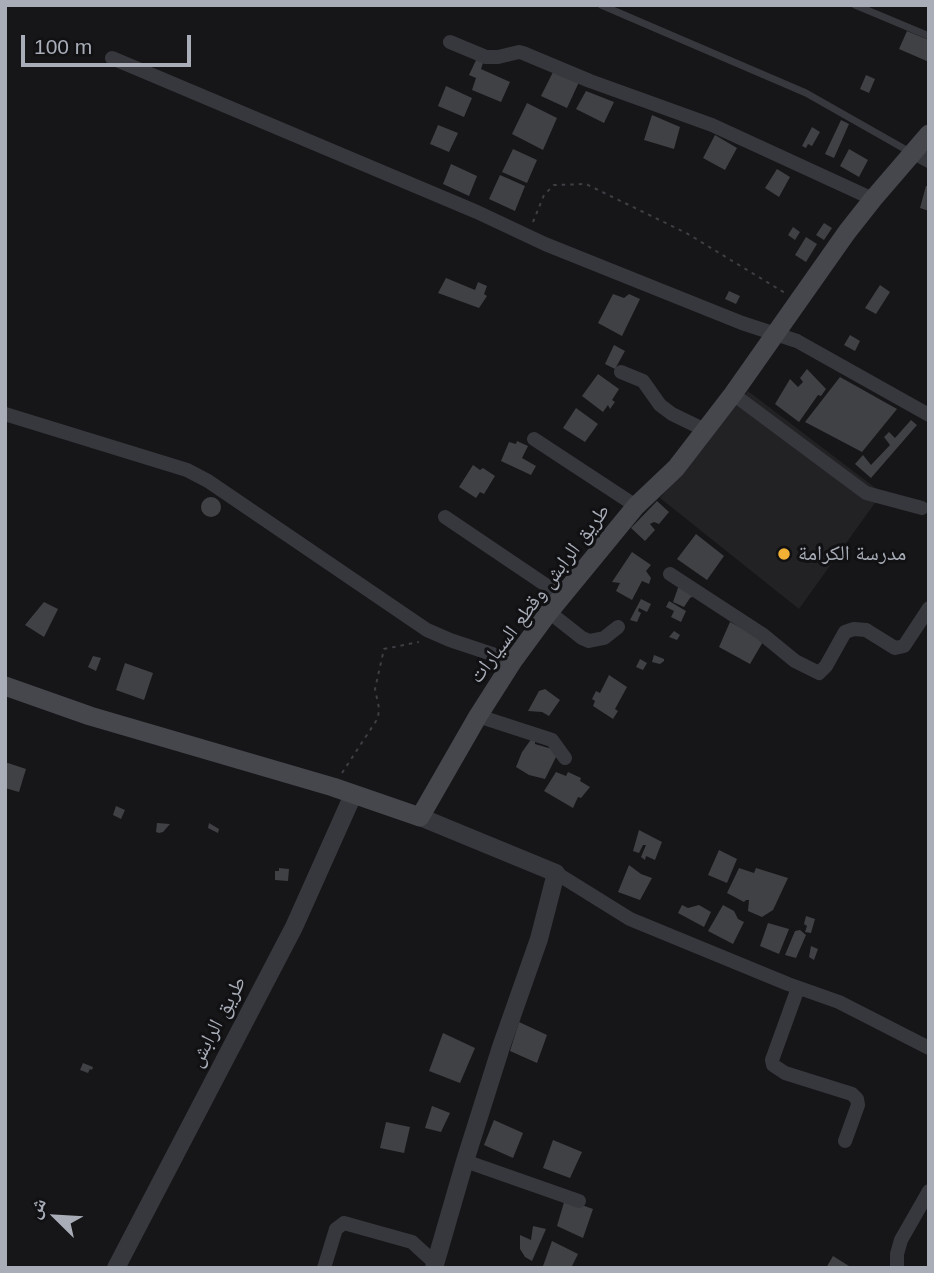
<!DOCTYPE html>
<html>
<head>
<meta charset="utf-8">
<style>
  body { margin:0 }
  #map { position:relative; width:934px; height:1273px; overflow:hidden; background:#161618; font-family:Arial,"Noto Naskh Arabic",sans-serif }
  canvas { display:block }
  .frame { position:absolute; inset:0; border:7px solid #a8adb8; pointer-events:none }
  .north { position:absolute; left:21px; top:1182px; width:70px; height:70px; -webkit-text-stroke:5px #111113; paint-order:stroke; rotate:294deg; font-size:19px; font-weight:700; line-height:28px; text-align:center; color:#a8adb8 }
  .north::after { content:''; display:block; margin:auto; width:24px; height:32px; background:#a8adb8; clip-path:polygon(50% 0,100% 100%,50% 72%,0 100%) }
  .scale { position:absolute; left:21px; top:35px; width:170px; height:32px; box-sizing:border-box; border:4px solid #a8adb8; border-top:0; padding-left:9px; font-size:21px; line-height:24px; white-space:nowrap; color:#a8adb8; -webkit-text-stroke:5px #111113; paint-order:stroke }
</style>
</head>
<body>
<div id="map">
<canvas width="934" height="1273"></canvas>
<div class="frame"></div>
<div class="north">ش</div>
<div class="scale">100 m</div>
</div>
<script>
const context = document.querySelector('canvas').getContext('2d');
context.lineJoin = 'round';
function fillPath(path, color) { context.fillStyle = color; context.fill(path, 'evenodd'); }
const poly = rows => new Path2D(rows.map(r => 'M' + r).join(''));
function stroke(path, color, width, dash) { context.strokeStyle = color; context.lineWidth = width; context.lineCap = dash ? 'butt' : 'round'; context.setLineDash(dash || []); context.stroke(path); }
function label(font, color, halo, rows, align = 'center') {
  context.font = font + ' Arial,"Noto Naskh Arabic",sans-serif'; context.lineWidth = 6; context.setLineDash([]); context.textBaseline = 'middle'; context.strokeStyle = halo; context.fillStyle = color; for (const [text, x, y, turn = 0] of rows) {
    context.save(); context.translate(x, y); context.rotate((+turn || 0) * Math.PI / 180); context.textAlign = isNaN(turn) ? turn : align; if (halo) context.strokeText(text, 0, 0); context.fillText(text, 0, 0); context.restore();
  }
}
fillPath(poly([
  [748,391,882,493,799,609,660,498]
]), '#222225');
fillPath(poly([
  [907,31,929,40,929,62,899,49],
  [477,58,484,60,481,69,510,82,501,102,472,90,476,78,469,75],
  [554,70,579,82,567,108,541,96],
  [866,75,875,79,869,93,860,89],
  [446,86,472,98,464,117,438,106],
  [586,91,614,102,604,123,576,109],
  [527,103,557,118,543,150,512,134],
  [652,115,680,127,674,149,644,140],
  [841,120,849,124,834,158,825,154],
  [438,125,458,133,449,152,430,144],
  [812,127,820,132,812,146,808,144,806,148,802,146],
  [715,135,737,148,725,170,703,158],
  [513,149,537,160,527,183,502,172],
  [849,149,868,160,859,177,840,166],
  [451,164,477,176,469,196,443,184],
  [777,169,790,177,779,197,765,188],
  [500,175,525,186,515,211,489,199],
  [926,186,929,186,929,211,920,208],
  [824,223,832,228,824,240,816,235],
  [793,227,800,232,795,240,788,235],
  [806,237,817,244,806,262,795,255],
  [446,278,475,290,478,282,487,286,484,294,487,296,479,308,438,293],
  [880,285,890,292,876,314,865,308],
  [729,291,740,296,736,304,725,299],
  [613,294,624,298,629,294,640,299,622,336,598,323],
  [850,335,860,341,855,351,844,345],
  [614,345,625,351,615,369,605,364],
  [807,369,826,389,821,396,818,395,799,422,775,404,790,379,798,387,803,382,800,378],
  [598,374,619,389,612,400,615,402,610,409,608,405,603,412,582,396],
  [840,377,897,409,862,452,805,422],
  [576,408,598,424,585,442,563,428],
  [911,420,917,425,871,478,855,464,863,455,871,465,890,445,884,437,889,432,895,438],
  [517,441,528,446,522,458,536,466,531,475,501,461,509,442,516,444],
  [473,465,480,470,483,468,495,476,484,494,480,492,476,498,459,487],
  '201 507a10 10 0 1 1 20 0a10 10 0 1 1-20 0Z',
  [657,501,669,512,659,524,654,522,650,524,655,530,645,541,631,528],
  [696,534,724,556,707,580,677,559],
  [632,552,651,565,646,571,651,578,649,584,642,581,632,600,616,591,620,583,612,582],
  [679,585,694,596,690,598,684,607,673,602],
  [641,599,651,604,647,612,639,608,638,611,641,613,637,622,630,620],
  [669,601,686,611,681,622,671,617,674,611,666,607],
  [44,602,58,609,44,637,25,625],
  [730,622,764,640,750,664,719,647],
  [674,631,680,635,677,640,669,637],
  [654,655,664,659,664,661,660,664,652,662],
  [93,656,101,658,96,671,88,667],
  [640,659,647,663,643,670,636,667],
  [125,663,153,673,144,700,116,690],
  [609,675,627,687,615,709,618,711,613,719,593,706,595,701,592,699,596,691,600,693],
  [545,689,560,700,549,716,542,712,528,711,539,691],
  [535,734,535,744,559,751,545,779,529,775,516,767,522,752],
  [5,762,26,769,19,792,5,788],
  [556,772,566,776,568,772,581,778,580,781,590,787,581,798,578,797,573,808,544,791],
  [116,806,125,810,121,819,113,815],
  [157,823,170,824,163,832,159,833,156,832],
  [209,823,219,829,218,833,208,828],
  [639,830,662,842,655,860,646,856,645,860,641,857,646,845,643,845,639,853,633,851],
  [719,850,737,859,727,883,708,875],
  [629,865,641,874,652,878,640,900,618,892],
  [279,868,289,869,288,881,275,880,275,871,279,871],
  [739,868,754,873,756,868,788,878,773,910,762,917,748,911,749,900,746,900,744,902,727,893],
  [682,905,688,908,699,905,711,912,704,927,678,913],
  [723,905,734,911,738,919,744,922,733,944,708,931],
  [806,916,815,919,811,933,805,932,807,926,804,924],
  [768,923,789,929,779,954,760,946],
  [800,930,806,935,796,958,785,955,795,931],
  [811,946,818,949,814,960,809,957],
  [519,1022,547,1035,537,1063,510,1051],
  [443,1033,475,1048,460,1083,429,1071],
  [83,1063,93,1067,92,1070,90,1069,88,1073,80,1070],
  [432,1106,450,1113,441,1132,425,1128],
  [494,1120,523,1133,513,1158,484,1145],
  [386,1122,410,1127,404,1153,380,1148],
  [553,1140,582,1152,570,1178,543,1168],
  [565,1199,593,1209,583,1238,557,1226],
  [533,1226,546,1229,532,1261,525,1257,520,1249,520,1235,531,1240],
  [552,1241,578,1254,571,1268,543,1266],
  [833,1256,849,1266,848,1268,826,1268]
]), '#404145');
stroke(poly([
  [533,222,544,195,554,185,586,184,688,234,785,293],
  [342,773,378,718,379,708,375,689,384,649,419,642]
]), '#3d3f44', 2, [3.5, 5]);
stroke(poly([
  [601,5,806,93,910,152],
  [855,5,929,36]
]), '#37383d', 7);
stroke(poly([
  [450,42,486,57,498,57,519,52,523,53,590,81,712,125,873,199],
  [112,58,477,212,545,244,742,323,797,341,929,415],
  [912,152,929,161],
  [621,372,643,381,660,405,672,414,705,430],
  [733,394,866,493,922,508],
  [5,414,187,470,208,481,427,630,450,640,513,661],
  [534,439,636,506],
  [445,517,562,596],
  [670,574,762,634,795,661,819,673,826,666,845,632,854,629,866,630,895,648,904,646,929,608],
  [549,612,582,638,589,641,604,638,618,627],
  [478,716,552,740,565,758],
  [556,873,630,919,788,984,839,1002,929,1048],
  [798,988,772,1060,773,1065,785,1073,852,1094,857,1099,858,1105,845,1141],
  [465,1161,579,1201],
  [324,1268,336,1229,344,1223,412,1242,435,1263],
  [897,1268,897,1254,901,1240,929,1191]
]), '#37383d', 14);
stroke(poly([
  [420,817,556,873,539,939,501,1047,465,1161,434,1268],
  [116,1268,294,927,353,795]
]), '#37383d', 18);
stroke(poly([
  [5,686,90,716,333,787,420,817,478,716,513,661,549,612,636,506,676,468,733,394,847,232,873,199,929,134]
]), '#45474d', 19);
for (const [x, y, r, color] of [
  [784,554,7,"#f2b134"]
]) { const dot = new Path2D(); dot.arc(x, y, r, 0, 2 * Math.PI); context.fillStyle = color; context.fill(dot); stroke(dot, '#111113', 2.5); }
label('21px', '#a8adb8', '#111113', [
  ["مدرسة الكرامة",798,554]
], 'left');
label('21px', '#a8adb8', '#111113', [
  ["طريق الرابش وقطع السيارات",540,594,-53],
  ["طريق الرابش",218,1022,-62]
]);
</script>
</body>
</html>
